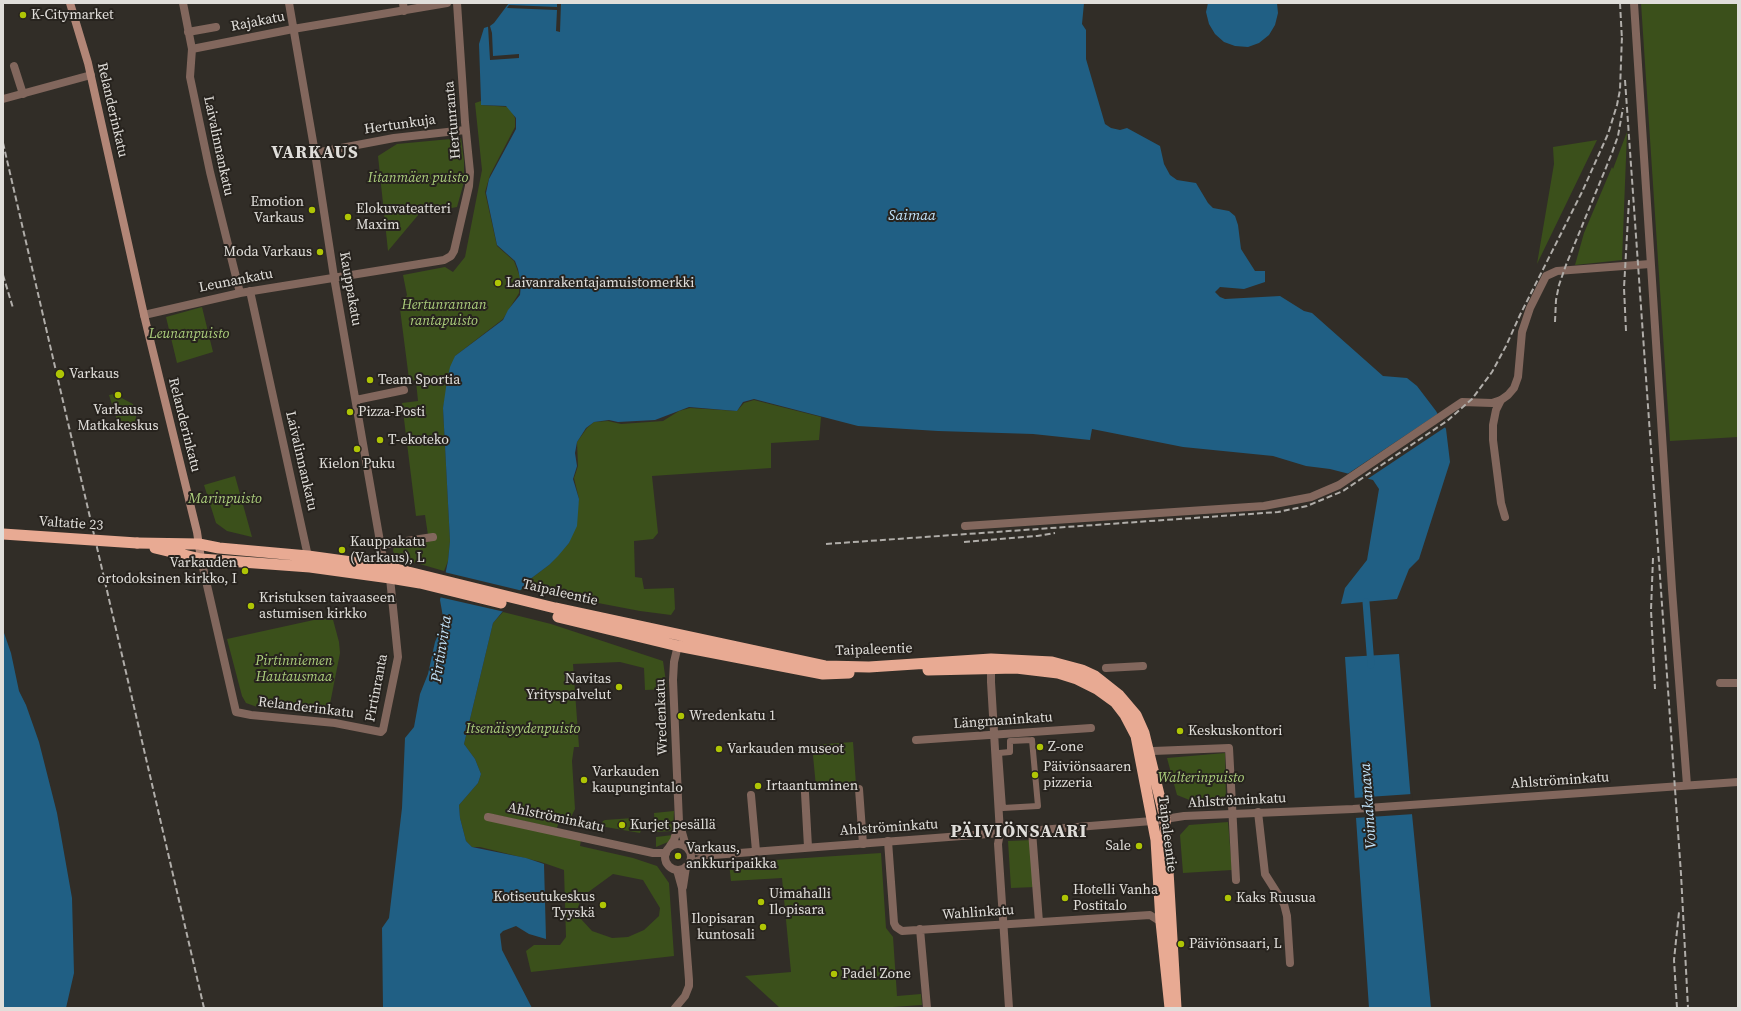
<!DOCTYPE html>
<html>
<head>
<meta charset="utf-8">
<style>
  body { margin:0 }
  #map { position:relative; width:1741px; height:1011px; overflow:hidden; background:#312d27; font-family:"Source Serif 4",serif }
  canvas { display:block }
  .frame { position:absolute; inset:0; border:4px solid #e0deda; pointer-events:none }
</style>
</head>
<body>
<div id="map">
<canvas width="1741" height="1011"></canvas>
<div class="frame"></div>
</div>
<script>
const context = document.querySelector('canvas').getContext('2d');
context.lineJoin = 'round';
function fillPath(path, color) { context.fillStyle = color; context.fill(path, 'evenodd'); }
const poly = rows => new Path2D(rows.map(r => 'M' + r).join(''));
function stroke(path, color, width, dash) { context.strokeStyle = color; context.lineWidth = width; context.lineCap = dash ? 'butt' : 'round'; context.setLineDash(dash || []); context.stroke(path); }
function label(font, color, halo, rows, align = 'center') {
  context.font = font + ' "Source Serif 4",serif'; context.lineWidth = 4; context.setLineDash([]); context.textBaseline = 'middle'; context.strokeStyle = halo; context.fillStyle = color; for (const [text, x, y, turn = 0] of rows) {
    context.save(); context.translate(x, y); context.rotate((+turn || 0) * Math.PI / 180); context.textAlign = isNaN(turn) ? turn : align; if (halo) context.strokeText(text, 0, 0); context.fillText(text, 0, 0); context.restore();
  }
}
fillPath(poly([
  [1641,3,1738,3,1738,437,1670,441],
  [481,101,481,105,509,107,515,118,515,127,490,175,485,192,497,246,514,261,520,277,519,293,503,319,455,356,443,408,450,541,448,561,444,571,399,558,395,555,393,551,394,546,429,542,425,515,416,516,402,403,418,401,416,381,409,379,400,309,407,295,403,275,445,267,453,272,465,257,482,170,475,103],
  [1627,132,1622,260,1575,265,1584,233,1612,167,1613,169],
  [461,138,464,161,464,182,457,207,419,214,388,251,378,156,397,144],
  [1597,140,1537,264,1554,164,1553,147],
  [202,307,213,352,177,363,166,317],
  [114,394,133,404,136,415,136,422,132,427,127,427,121,425,117,420,109,395],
  [754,400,821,417,819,440,771,443,771,468,652,476,658,533,653,539,634,541,635,577,642,578,644,589,674,588,675,609,671,615,640,611,551,594,544,587,540,585,520,590,529,580,549,565,569,543,579,499,574,478,578,466,577,442,587,428,594,422,608,421,621,424,663,421,679,411,690,408,737,411,744,403],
  [235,476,252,537,227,531,216,523,204,485],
  [503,612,551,624,663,661,667,689,645,690,644,668,620,662,573,664,579,747,574,747,572,761,575,809,568,823,559,821,557,828,487,813,485,819,581,840,580,846,633,858,657,866,669,883,674,956,531,972,526,951,534,945,560,945,566,937,564,870,541,862,480,847,472,847,466,841,460,818,459,805,478,783,481,774,475,759,464,744,493,623],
  [613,874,643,880,660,908,659,916,644,930,628,937,612,938,592,931,581,919,577,910,580,902,587,893],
  [332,616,339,642,340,653,328,714,260,708,246,703,242,696,227,639],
  [853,742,856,784,816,787,812,745],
  [1225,753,1226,800,1192,801,1177,795,1167,758],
  [674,811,673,831,655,832,654,813],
  [633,818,643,825,640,833,600,826,603,821,605,820],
  [1228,822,1232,870,1183,873,1180,835,1189,825],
  [673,835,668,842,656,847,656,837],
  [1033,840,1036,887,1011,888,1008,841],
  [881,853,886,928,893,937,897,996,921,994,922,1005,878,1008,780,1008,745,976,791,972,782,878,731,881,729,863]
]), '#3b501b');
fillPath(poly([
  [509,3,1084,3,1082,24,1086,30,1086,59,1105,124,1111,128,1120,130,1127,128,1160,146,1164,164,1170,175,1177,180,1196,183,1208,203,1213,208,1229,211,1235,216,1238,225,1241,249,1255,271,1265,271,1265,282,1244,289,1220,287,1215,292,1220,297,1225,299,1280,296,1304,311,1312,313,1383,376,1407,378,1417,386,1436,411,1446,429,1450,462,1419,559,1409,569,1397,599,1341,604,1345,588,1367,560,1379,489,1373,480,1330,469,1306,466,1273,456,1183,447,1092,429,1090,440,1033,434,938,431,858,426,754,399,743,402,737,411,689,407,655,420,618,422,609,420,594,422,586,428,577,442,575,453,577,466,573,479,579,499,577,526,569,543,558,556,549,565,529,580,493,623,464,744,475,759,481,774,478,783,459,805,460,818,466,841,472,847,526,858,544,864,546,939,529,934,516,926,503,931,500,934,502,950,532,1008,383,1008,382,928,389,918,402,808,405,738,414,727,420,694,428,674,435,642,442,626,443,617,440,600,448,561,450,541,443,408,447,381,450,367,455,356,503,320,508,310,520,295,521,284,518,269,515,261,497,245,486,193,489,179,516,129,516,118,506,106,481,105,481,101,479,44,484,28,490,26,494,23],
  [1208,3,1277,3,1278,13,1275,25,1269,35,1259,43,1248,47,1235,46,1224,42,1215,34,1209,24,1206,12],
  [3,630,11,653,19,691,26,705,39,742,57,813,72,898,74,973,66,1008,3,1008],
  [1399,654,1412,814,1431,1008,1369,1008,1345,657]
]), '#205f84');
fillPath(poly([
  [557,3,561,3,560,32,556,31,557,10,507,8,509,5,557,7],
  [488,26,490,26,492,33,493,56,519,54,519,58,490,60],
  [1439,413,1447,426,1366,480,1346,475],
  [444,572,523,591,505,612,439,597],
  [1412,794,1414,814,1355,818,1353,798]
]), '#312d27');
stroke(poly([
  [1366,602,1371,665]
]), '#205f84', 7);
stroke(poly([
  [1032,740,1038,806,1003,808,999,753,1010,752,1010,741,1032,740]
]), '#82675d', 6);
stroke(poly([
  [183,3,192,49,190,77,210,172,240,293],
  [403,3,404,11],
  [1634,3,1672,589,1687,785],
  [188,32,216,27],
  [192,49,293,29,447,3],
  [14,66,23,94],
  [315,153,394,138,465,130],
  [250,291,309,561],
  [144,315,240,293,444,260,451,256,454,251,469,186,470,172,465,122,457,3],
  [356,400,404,390],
  [1501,400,1496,410,1493,425,1493,440,1501,503,1505,517],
  [965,526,1264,506,1311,497,1339,485,1456,406,1462,402,1492,403,1501,400,1508,395,1514,388,1518,377,1522,332,1530,308,1546,276,1557,271,1650,264],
  [380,545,433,537],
  [201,559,236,712,251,715,335,723,381,732,383,730,398,657,390,578,388,567,382,553,334,277,315,153,289,3],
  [991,663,991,682,1000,833,998,844,1009,1008],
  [1106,668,1143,666],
  [1720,683,1738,683],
  [916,740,1091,728],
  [1153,751,1229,748,1236,880],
  [859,789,863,844],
  [805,793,808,847],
  [751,795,756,851],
  [1258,812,1265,874,1284,904,1287,916,1290,963],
  [488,817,653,853,666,853],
  [1032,831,1039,922],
  [888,841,894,923,896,927,902,931,1150,915,1161,922],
  [683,887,686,867],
  [920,929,927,1008],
  [675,1008,685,996,689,986,689,980,682,888,677,870]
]), '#82675d', 8);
stroke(poly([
  [3,99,91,75],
  [679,641,674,662,673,680,679,822,686,846],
  '665 857a13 13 0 1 1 26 0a13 13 0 1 1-26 0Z',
  [670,846,674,840,679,823],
  [689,849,713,855,1040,830,1152,821,1184,816,1353,809,1738,782],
  [689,864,713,855]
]), '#82675d', 8);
stroke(poly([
  [70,3,88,63,144,315,197,532,201,559]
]), '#b28677', 8);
stroke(poly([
  [137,543,199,544,219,548,308,556,388,567,555,608,825,666,869,667,991,659,1052,662,1082,670,1095,676,1119,695,1136,715,1144,733,1165,819,1176,1008],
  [155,548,201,559,310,567,390,578,420,583,501,603],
  [558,617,678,646,823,674,849,673],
  [928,670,1016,668,1058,673,1077,679,1097,689,1115,702,1125,715,1136,736,1156,840,1161,922,1170,1008]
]), '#e8aa93', 11);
stroke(poly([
  [1620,3,1622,40],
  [1625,80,1681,874,1688,1008],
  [3,143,204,1008],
  [3,275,13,308],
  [1555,322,1556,300,1559,285,1566,265,1612,153,1618,136,1623,108],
  [1626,331,1624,288,1629,200],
  [964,542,1037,536,1055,533],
  [826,544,1278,512,1307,506,1343,491,1447,421,1472,399,1492,372,1506,346,1520,315,1582,192,1608,134,1617,105,1620,90,1622,35],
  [1653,558,1651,610,1655,689],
  [1677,1008,1674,960,1679,912]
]), '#b0ada9', 2, [6, 3]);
stroke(poly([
  [3,534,137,543]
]), '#e8aa93', 11);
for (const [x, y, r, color] of [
  [23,15,4,"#afc505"],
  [312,210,4,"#afc505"],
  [348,217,4,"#afc505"],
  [320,252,4,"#afc505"],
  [498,283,4,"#afc505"],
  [60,374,5,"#afc505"],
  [370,380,4,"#afc505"],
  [118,395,4,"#afc505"],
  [350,412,4,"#afc505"],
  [380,440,4,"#afc505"],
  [357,449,4,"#afc505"],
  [342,550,4,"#afc505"],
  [245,571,4,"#afc505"],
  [251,606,4,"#afc505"],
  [619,687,4,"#afc505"],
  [681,716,4,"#afc505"],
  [1180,731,4,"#afc505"],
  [1040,747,4,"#afc505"],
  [719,749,4,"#afc505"],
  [1035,775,4,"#afc505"],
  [584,780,4,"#afc505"],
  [758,786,4,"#afc505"],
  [622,825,4,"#afc505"],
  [1139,846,4,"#afc505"],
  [678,856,4,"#afc505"],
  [1065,898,4,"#afc505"],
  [1228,898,4,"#afc505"],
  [761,902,4,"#afc505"],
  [603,905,4,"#afc505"],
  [763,927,4,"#afc505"],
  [1181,944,4,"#afc505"],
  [834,974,4,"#afc505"]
]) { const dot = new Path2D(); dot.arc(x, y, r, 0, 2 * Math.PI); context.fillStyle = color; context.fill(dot); stroke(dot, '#27231e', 1.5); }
label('14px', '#e0deda', '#27231e', [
  ["K-Citymarket",31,15],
  ["Emotion",304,202,"right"],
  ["Varkaus",304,218,"right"],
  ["Elokuvateatteri",356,209],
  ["Maxim",356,225],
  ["Moda Varkaus",312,252,"right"],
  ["Laivanrakentajamuistomerkki",506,283],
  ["Varkaus",69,374],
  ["Team Sportia",378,380],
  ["Varkaus",118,410,"center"],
  ["Matkakeskus",118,426,"center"],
  ["Pizza-Posti",358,412],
  ["T-ekoteko",388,440],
  ["Kielon Puku",357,464,"center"],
  ["Kauppakatu",350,542],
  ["(Varkaus), L",350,558],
  ["Varkauden",237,563,"right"],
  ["ortodoksinen kirkko, I",237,579,"right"],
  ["Kristuksen taivaaseen",259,598],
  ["astumisen kirkko",259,614],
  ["Navitas",611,679,"right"],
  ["Yrityspalvelut",611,695,"right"],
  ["Wredenkatu 1",689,716],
  ["Keskuskonttori",1188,731],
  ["Z-one",1048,747],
  ["Varkauden museot",727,749],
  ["Päiviönsaaren",1043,767],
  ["pizzeria",1043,783],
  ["Varkauden",592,772],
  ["kaupungintalo",592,788],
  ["Irtaantuminen",766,786],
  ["Kurjet pesällä",630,825],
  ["Sale",1131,846,"right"],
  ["Varkaus,",686,848],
  ["ankkuripaikka",686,864],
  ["Hotelli Vanha",1073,890],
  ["Postitalo",1073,906],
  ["Uimahalli",769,894],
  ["Ilopisara",769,910],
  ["Kotiseutukeskus",595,897,"right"],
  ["Tyyskä",595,913,"right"],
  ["Kaks Ruusua",1236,898],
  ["Ilopisaran",755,919,"right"],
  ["kuntosali",755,935,"right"],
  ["Päiviönsaari, L",1189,944],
  ["Padel Zone",842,974]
], 'left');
label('14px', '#e0deda', '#27231e', [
  ["Rajakatu",258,22,-11],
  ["Relanderinkatu",112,110,77],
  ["Hertunranta",453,120,-95],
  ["Hertunkuja",400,125,-8],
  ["Laivalinnankatu",218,146,78],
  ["Leunankatu",236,281,-11],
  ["Kauppakatu",350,289,80],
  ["Relanderinkatu",184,425,76],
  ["Laivalinnankatu",301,461,77],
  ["Valtatie 23",71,524,4],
  ["Taipaleentie",560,593,13],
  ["Taipaleentie",874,650,-2],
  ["Pirtinranta",377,688,-79],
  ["Relanderinkatu",306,708,7],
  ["Wredenkatu",662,717,-92],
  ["Längmaninkatu",1003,721,-4],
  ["Ahlströminkatu",1560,781,-4],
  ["Ahlströminkatu",1237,801,-3],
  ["Ahlströminkatu",556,818,12],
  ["Ahlströminkatu",889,828,-4],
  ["Taipaleentie",1167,834,83],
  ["Wahlinkatu",978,913,-4]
]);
label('italic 14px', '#accf7c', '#27231e', [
  ["Iitanmäen puisto",418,178],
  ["Hertunrannan",444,305],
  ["rantapuisto",444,321],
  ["Leunanpuisto",189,334],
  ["Marinpuisto",225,499],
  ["Pirtinniemen",294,661],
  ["Hautausmaa",294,677],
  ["Itsenäisyydenpuisto",523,729],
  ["Walterinpuisto",1201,778]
]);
label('italic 15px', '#c1e2f9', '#27231e', [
  ["Saimaa",912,216],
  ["Pirtinvirta",442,649,-81],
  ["Voimakanava",1369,806,-94]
]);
context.letterSpacing = '1px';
label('bold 18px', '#e0deda', '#27231e', [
  ["VARKAUS",315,153],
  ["PÄIVIÖNSAARI",1019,832]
]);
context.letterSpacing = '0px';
</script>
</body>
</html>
